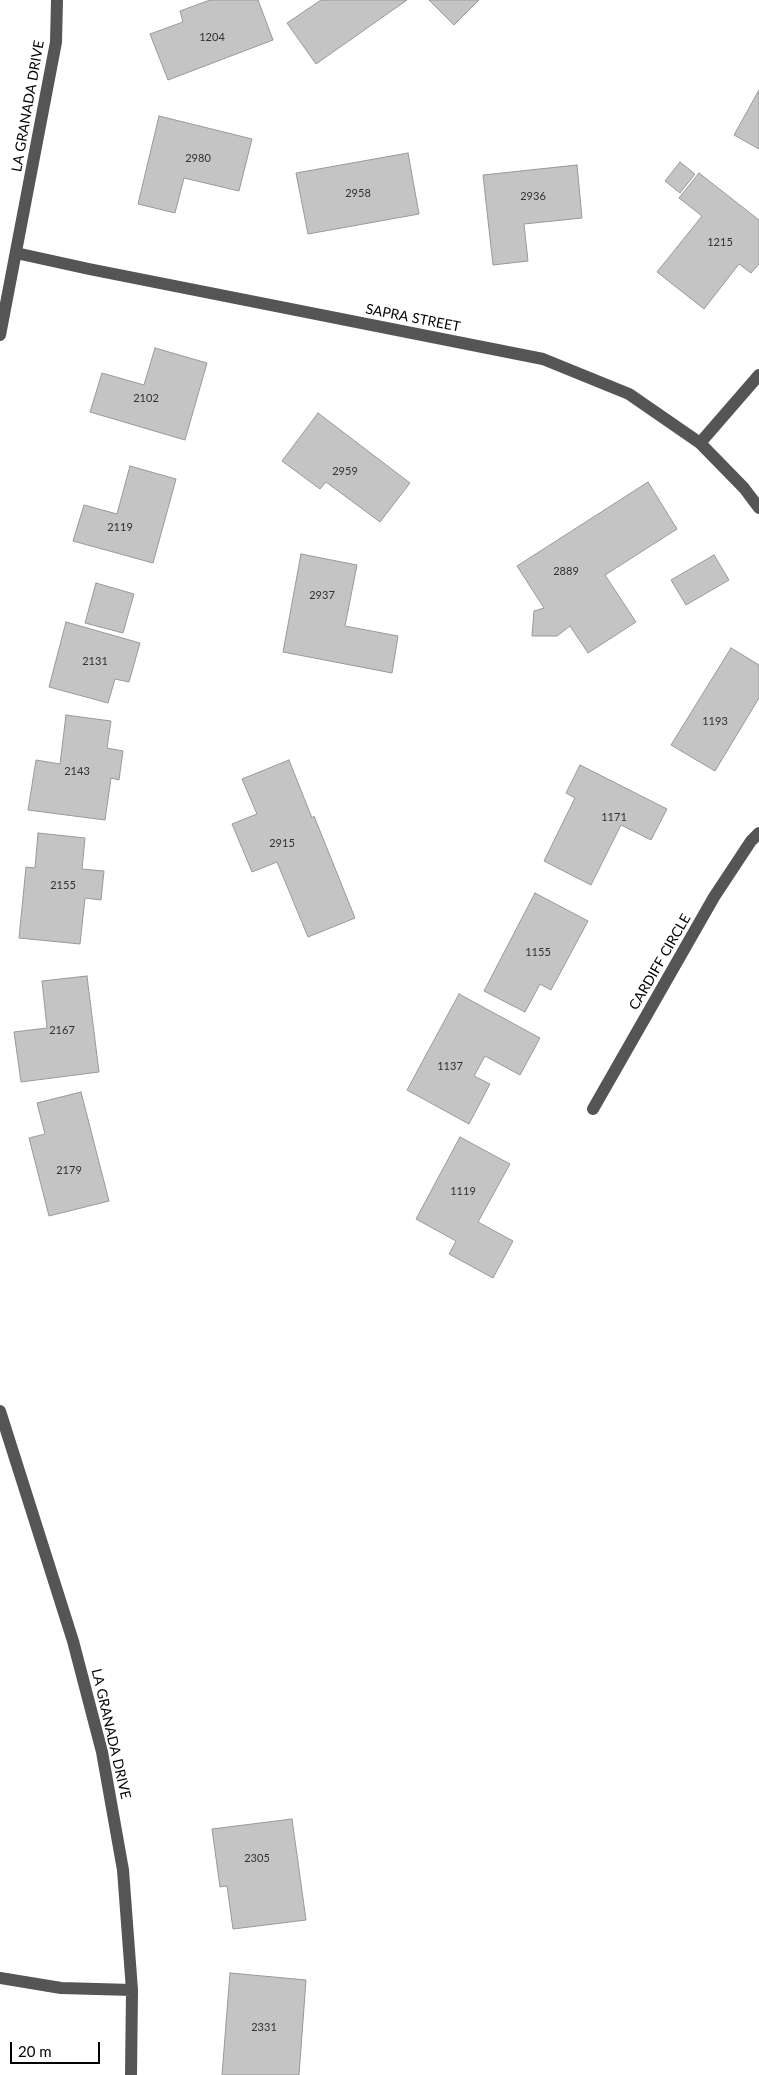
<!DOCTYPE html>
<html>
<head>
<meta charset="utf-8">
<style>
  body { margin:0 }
  #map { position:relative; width:759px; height:2075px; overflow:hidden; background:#fff; font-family:Lato,sans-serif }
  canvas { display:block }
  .scale { position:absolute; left:10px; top:2042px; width:90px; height:22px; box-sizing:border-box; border:2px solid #000; border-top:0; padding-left:6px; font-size:15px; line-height:18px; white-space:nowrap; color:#000; -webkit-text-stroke:4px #fff; paint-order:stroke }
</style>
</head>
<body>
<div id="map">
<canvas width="759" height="2075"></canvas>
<div class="scale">20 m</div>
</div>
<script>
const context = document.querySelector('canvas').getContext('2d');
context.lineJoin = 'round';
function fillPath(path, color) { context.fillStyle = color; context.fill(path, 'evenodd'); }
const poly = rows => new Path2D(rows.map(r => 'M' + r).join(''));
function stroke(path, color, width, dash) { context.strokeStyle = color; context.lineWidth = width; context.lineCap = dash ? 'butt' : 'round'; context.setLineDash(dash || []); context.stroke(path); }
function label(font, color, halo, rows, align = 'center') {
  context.font = font + ' Lato,sans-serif'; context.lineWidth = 4; context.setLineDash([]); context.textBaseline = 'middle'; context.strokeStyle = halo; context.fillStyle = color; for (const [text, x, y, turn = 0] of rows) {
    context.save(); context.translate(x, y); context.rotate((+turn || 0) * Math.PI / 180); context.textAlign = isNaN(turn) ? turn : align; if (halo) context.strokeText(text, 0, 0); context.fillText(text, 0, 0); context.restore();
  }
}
const building = poly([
  [210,0,258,0,273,40,168,80,150,34,183,22,180,11,210,0],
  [321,0,407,0,316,64,287,23,321,0],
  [429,0,479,0,454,25,429,0],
  [759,90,759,149,734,135,759,90],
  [159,116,252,139,239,191,184,178,175,213,138,204,159,116],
  [408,153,419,214,308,234,296,173,408,153],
  [680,162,695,174,680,193,665,181,680,162],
  [577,165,582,218,524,224,528,261,493,265,483,175,577,165],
  [699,173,759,220,759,264,751,273,739,264,704,309,657,272,702,216,679,198,699,173],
  [155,348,207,363,185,440,90,412,102,373,144,385,155,348],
  [318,413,410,483,380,522,326,482,320,489,282,461,318,413],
  [130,466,176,479,153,563,73,541,84,505,117,514,130,466],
  [648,482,677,529,605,575,636,622,588,653,570,626,557,636,532,636,534,611,544,608,517,566,648,482],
  [301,554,357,565,345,626,398,636,392,673,283,652,301,554],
  [714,555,729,580,686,605,671,580,714,555],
  [96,583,134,594,123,633,85,623,96,583],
  [66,622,140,643,129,682,115,679,108,703,49,687,66,622],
  [731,648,759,665,759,698,715,771,671,745,731,648],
  [66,715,111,721,107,748,123,751,119,780,111,778,105,820,28,810,36,760,60,764,66,715],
  [289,760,312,818,314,816,355,918,308,937,277,862,252,872,232,824,257,814,242,779,289,760],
  [580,765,667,809,651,840,621,825,591,885,544,861,575,798,566,793,580,765],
  [38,833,85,838,82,869,104,871,101,900,85,898,80,944,19,938,26,867,35,868,38,833],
  [535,893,588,921,551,990,540,984,525,1012,484,991,535,893],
  [87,976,99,1072,21,1082,14,1032,47,1028,42,981,87,976],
  [459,994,540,1038,520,1075,485,1056,474,1076,490,1084,469,1124,407,1090,459,994],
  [81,1092,109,1201,49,1216,29,1138,45,1134,37,1103,81,1092],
  [460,1137,510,1164,478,1222,513,1241,493,1278,449,1254,456,1241,416,1219,460,1137],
  [292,1819,306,1920,233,1929,227,1886,220,1887,212,1829,292,1819],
  [230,1973,306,1980,299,2075,222,2075,230,1973]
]);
fillPath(building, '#c4c4c4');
stroke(building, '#999', 1);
stroke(poly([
  [16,253,89,269,543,359,629,394,700,443,744,488,759,508],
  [0,335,56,42,57,0],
  [700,443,759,375],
  [593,1109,714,897,751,841,759,833],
  [0,1411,73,1641,102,1752,123,1870,132,1990,131,2075],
  [0,1978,61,1988,132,1990]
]), '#555', 12);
label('11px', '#313131', null, [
  ["1204",212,37],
  ["2980",198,158],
  ["2958",358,193],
  ["2936",533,196],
  ["1215",720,242],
  ["2102",146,398],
  ["2959",345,471],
  ["2119",120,527],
  ["2889",566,571],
  ["2937",322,595],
  ["2131",95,661],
  ["1193",715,721],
  ["2143",77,771],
  ["1171",614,817],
  ["2915",282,843],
  ["2155",63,885],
  ["1155",538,952],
  ["2167",62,1030],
  ["1137",450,1066],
  ["2179",69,1170],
  ["1119",463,1191],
  ["2305",257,1858],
  ["2331",264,2027]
]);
label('14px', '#000', '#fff', [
  ["LA GRANADA DRIVE",28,106,-80],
  ["SAPRA STREET",413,318,11],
  ["CARDIFF CIRCLE",660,962,-60],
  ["LA GRANADA DRIVE",111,1734,77]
]);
</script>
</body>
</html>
